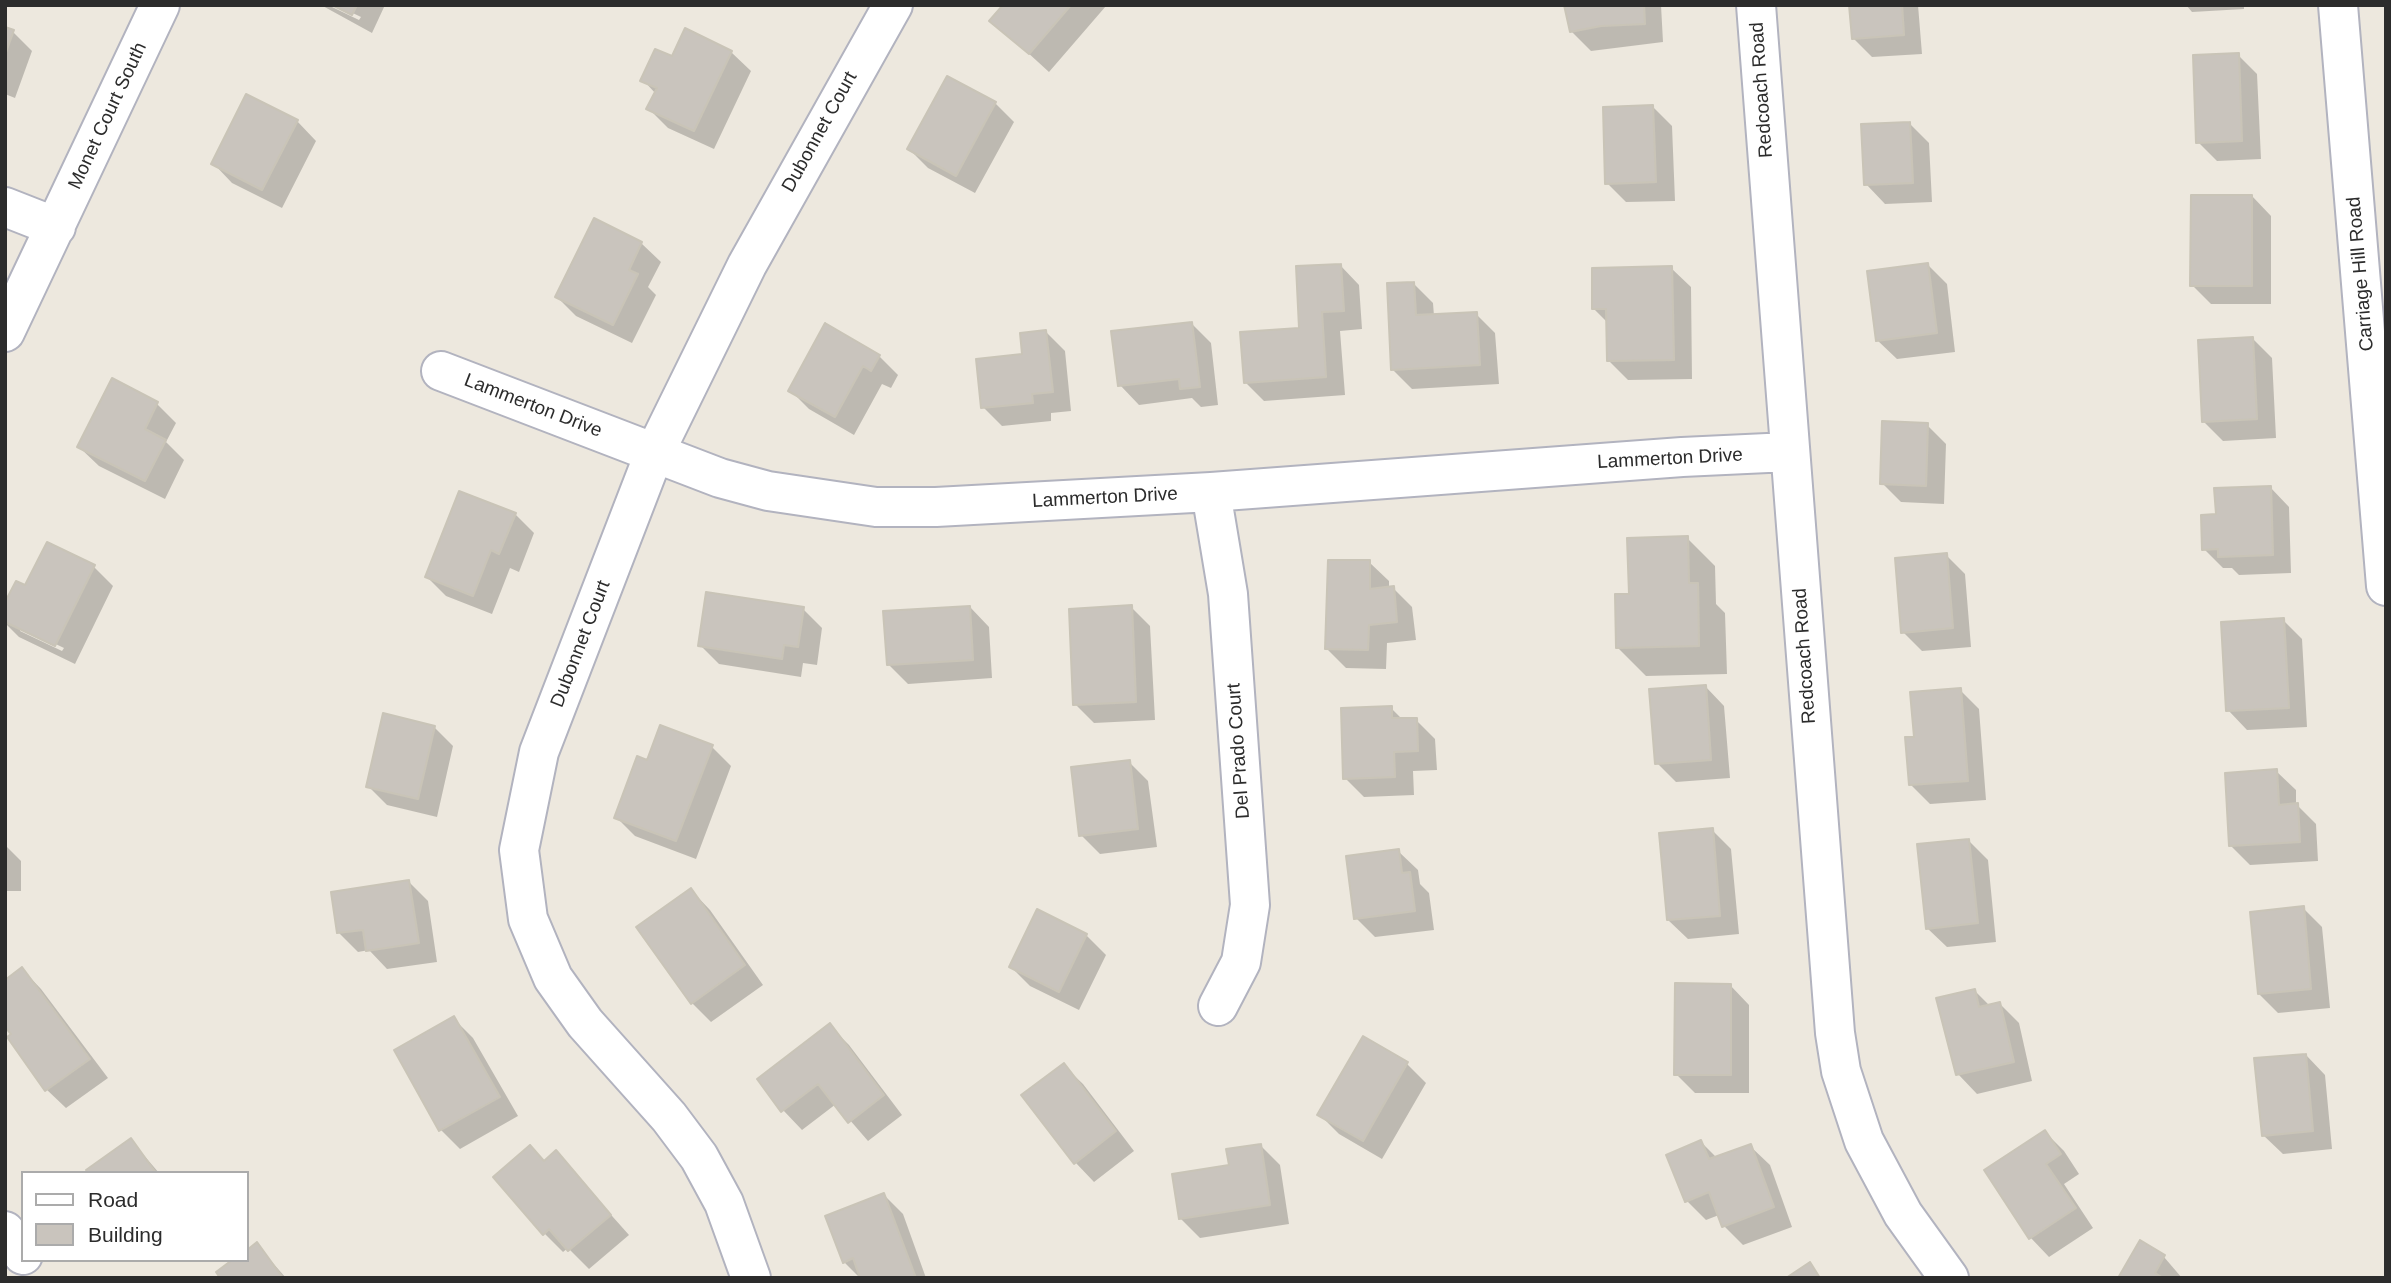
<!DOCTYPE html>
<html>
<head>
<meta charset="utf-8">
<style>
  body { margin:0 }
  #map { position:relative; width:2391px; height:1283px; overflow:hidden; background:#ede8de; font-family:Helvetica,sans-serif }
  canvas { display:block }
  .frame { position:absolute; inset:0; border:7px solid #2c2c2c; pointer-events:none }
  .legend { position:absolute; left:21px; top:1171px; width:228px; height:91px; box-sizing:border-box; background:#fff; border:2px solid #ababab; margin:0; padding:9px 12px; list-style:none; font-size:21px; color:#2c2c2c }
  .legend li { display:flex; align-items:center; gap:14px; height:35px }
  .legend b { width:35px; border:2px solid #ababab }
</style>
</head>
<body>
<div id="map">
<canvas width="2391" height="1283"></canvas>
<div class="frame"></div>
<ul class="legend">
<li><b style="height:9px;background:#fff"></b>Road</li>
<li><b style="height:19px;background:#c9c4bd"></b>Building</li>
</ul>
</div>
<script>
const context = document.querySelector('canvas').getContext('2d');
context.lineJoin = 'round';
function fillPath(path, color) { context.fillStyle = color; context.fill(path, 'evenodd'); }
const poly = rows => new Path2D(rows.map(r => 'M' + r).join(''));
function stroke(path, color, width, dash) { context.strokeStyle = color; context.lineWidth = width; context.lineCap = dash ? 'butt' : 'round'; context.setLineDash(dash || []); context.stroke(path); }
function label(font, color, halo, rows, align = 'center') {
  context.font = font + ' Helvetica,sans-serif'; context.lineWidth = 5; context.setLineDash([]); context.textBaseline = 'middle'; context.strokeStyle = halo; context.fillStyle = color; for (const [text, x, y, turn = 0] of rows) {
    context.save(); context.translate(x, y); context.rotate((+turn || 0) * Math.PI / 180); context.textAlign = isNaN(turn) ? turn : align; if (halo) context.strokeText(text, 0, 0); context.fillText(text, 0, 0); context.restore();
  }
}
fillPath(poly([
  [321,5,328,5,359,20,361,17,336,5,385,5,372,33],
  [1005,5,1106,5,1106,6,1049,72,992,20],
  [1566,5,1661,5,1663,42,1591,51,1572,32],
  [1851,5,1918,5,1922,54,1872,57,1853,38],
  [2186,5,2244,5,2244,9,2192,12],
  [5,29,13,32,32,51,15,98,5,94],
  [731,52,751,71,714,149,668,128,649,109,656,94,643,80,673,59],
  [2238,55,2257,74,2261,159,2217,161,2198,142],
  [995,103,1014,122,975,193,928,168,909,149],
  [1652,106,1672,126,1675,201,1626,202,1607,183],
  [297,121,316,141,282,208,232,183,213,163],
  [1909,123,1929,143,1932,202,1885,204,1866,184],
  [2252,196,2271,216,2271,304,2211,304,2192,285],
  [641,243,661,262,648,287,656,295,632,343,576,316,557,297],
  [1340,265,1359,285,1362,329,1340,331,1345,395,1264,401,1245,382,1301,330],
  [1928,265,1947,284,1955,352,1897,359,1877,340],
  [1671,268,1691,287,1692,379,1628,380,1609,361,1608,323,1594,309],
  [1414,284,1433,303,1434,316,1476,314,1495,333,1499,384,1412,389,1393,370],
  [1192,324,1211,343,1218,405,1201,407,1192,398,1139,405,1120,385],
  [1046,332,1065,351,1071,411,1051,413,1051,421,1002,426,983,407],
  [2252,338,2272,358,2276,438,2223,441,2203,421],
  [879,356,898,375,891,388,882,384,854,435,809,409,790,390],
  [157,404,176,423,166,442,184,460,165,499,99,466,79,447],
  [1927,425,1946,444,1944,504,1901,502,1882,483],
  [2270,487,2289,507,2291,573,2239,575,2232,568,2223,568,2204,549,2217,516],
  [515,514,534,533,519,572,510,568,492,614,446,596,427,577],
  [1687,538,1715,566,1716,604,1725,613,1727,674,1646,676,1618,648,1631,595],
  [1946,555,1965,574,1971,647,1922,651,1903,632],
  [1369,562,1389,581,1389,589,1393,588,1412,607,1416,640,1387,643,1386,669,1346,668,1327,649],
  [94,567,113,586,75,664,19,637,5,623,5,606,26,588],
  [20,627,64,648,62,651,20,631],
  [970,607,989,627,992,678,908,684,889,665],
  [1131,607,1150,626,1155,720,1094,723,1075,704],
  [803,609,822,628,817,665,803,663,801,677,719,664,700,645],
  [2283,620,2302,639,2307,727,2247,730,2228,710],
  [1705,686,1724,706,1730,778,1676,782,1657,763],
  [1960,690,1979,709,1986,800,1930,804,1910,784,1915,739],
  [1391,708,1403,720,1416,720,1435,739,1437,770,1413,771,1414,795,1364,797,1345,778],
  [434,727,453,746,437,817,387,805,368,786],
  [712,747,731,766,696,859,635,836,616,817,648,762],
  [1129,762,1148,781,1157,847,1100,854,1081,835],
  [2276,771,2296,790,2296,804,2316,824,2318,861,2250,865,2231,846],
  [1712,830,1731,849,1739,934,1688,939,1668,920],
  [1969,841,1988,860,1996,942,1947,947,1927,928],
  [5,845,21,861,21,891,5,891],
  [1398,851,1418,870,1420,884,1429,893,1434,930,1375,937,1356,918],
  [409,882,428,901,437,962,387,969,369,950,358,952,339,933],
  [691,890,710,910,763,985,711,1022,692,1003],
  [2303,908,2322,927,2330,1008,2278,1013,2259,994],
  [1038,911,1086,935,1106,955,1079,1010,1030,986,1011,967],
  [22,969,41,989,108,1078,66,1108,46,1089,13,1035],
  [1730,985,1749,1005,1749,1093,1695,1093,1676,1074],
  [1975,991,1990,1006,2000,1004,2019,1023,2032,1081,1977,1094,1958,1074],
  [453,1018,473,1038,518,1116,460,1149,441,1130],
  [830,1026,849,1045,902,1115,868,1141,836,1104,802,1130,783,1110],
  [2306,1055,2325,1075,2332,1149,2283,1154,2263,1135],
  [1407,1064,1426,1083,1382,1159,1339,1134,1320,1115],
  [1063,1065,1083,1084,1134,1151,1094,1182,1075,1162],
  [2045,1132,2064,1151,2079,1174,2064,1184,2093,1228,2049,1257,2030,1237],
  [131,1140,159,1173,90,1173],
  [1701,1142,1717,1158,1750,1146,1770,1165,1792,1227,1743,1245,1724,1226,1719,1215,1706,1220,1687,1201],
  [1261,1146,1280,1165,1289,1224,1200,1238,1180,1218],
  [556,1153,629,1235,589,1269,568,1248,563,1252,544,1233,545,1162],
  [884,1195,903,1214,926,1278,860,1278,844,1262],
  [2141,1243,2164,1257,2182,1278,2120,1278],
  [257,1245,286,1278,223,1278,247,1260,247,1252]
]), '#0003');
const building = poly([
  [332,5,357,5,352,15,332,5],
  [1003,5,1071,5,1029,54,989,21,1003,5],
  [1564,5,1644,5,1645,24,1601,26,1570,32,1564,5],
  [1849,5,1902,5,1904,35,1852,39,1849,5],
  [5,27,14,30,5,55,5,27],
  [685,28,732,51,694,131,646,109,657,88,640,81,655,49,672,56,685,28],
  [2239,53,2242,141,2196,143,2193,55,2239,53],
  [947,76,996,102,956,176,907,149,947,76],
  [246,94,298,120,262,190,211,164,246,94],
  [1653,105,1656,182,1605,184,1603,107,1653,105],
  [1910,122,1913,183,1864,185,1861,124,1910,122],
  [2191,195,2252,195,2252,286,2190,286,2191,195],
  [594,218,642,242,629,270,638,274,613,325,555,297,594,218],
  [1928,263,1937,333,1876,341,1867,271,1928,263],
  [1341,264,1344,311,1322,312,1326,377,1244,383,1240,332,1299,328,1296,266,1341,264],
  [1672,266,1674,360,1607,361,1606,309,1592,309,1592,268,1672,266],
  [1414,282,1416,315,1477,312,1480,365,1391,370,1387,283,1414,282],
  [1192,322,1200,387,1180,389,1179,379,1118,386,1111,331,1192,322],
  [825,323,880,355,871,371,863,366,835,417,788,391,825,323],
  [1046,330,1053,392,1032,394,1033,403,981,408,976,359,1022,354,1020,333,1046,330],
  [2253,337,2257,419,2202,422,2198,340,2253,337],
  [112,378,158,402,145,429,166,440,145,481,77,447,112,378],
  [1882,421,1928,423,1926,486,1880,484,1882,421],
  [2271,486,2273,555,2218,557,2218,549,2202,550,2201,515,2216,514,2214,488,2271,486],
  [459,491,516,513,499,554,491,550,473,596,425,577,459,491],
  [1688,536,1689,583,1698,583,1699,646,1616,648,1615,594,1629,594,1627,538,1688,536],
  [47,542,95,565,55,646,5,622,5,602,16,581,25,585,47,542],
  [1947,553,1953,628,1901,633,1895,558,1947,553],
  [1328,560,1370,560,1370,589,1394,586,1397,622,1369,625,1368,650,1325,649,1328,560],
  [706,592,804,607,798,647,784,645,782,659,698,646,706,592],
  [1132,605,1136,702,1073,705,1069,609,1132,605],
  [970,606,973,660,887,665,883,611,970,606],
  [2284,618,2289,708,2226,711,2221,622,2284,618],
  [1706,685,1711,760,1655,764,1649,689,1706,685],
  [1961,688,1968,781,1909,785,1905,737,1914,737,1910,692,1961,688],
  [1392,706,1392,718,1417,718,1418,751,1394,752,1395,777,1343,779,1341,708,1392,706],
  [383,713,435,726,418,799,366,787,383,713],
  [660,725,713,745,676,841,614,818,637,756,647,760,660,725],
  [1130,760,1138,829,1079,836,1071,767,1130,760],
  [2277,769,2279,805,2298,803,2300,842,2229,846,2225,773,2277,769],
  [1713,828,1720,916,1667,920,1659,833,1713,828],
  [1969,839,1978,923,1926,929,1917,844,1969,839],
  [1399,849,1402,873,1410,872,1415,911,1354,919,1346,856,1399,849],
  [409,880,419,943,366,951,363,930,337,933,331,892,409,880],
  [691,888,745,965,691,1004,636,927,691,888],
  [2304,906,2311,989,2258,994,2250,912,2304,906],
  [1037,909,1087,934,1059,992,1009,967,1037,909],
  [22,967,90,1059,45,1091,7,1037,11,1034,5,1027,5,980,22,967],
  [1675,983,1731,984,1731,1075,1674,1075,1675,983],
  [1975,989,1979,1007,2000,1002,2014,1062,1956,1075,1936,998,1975,989],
  [454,1016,500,1097,439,1131,394,1050,454,1016],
  [830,1023,884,1095,848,1123,818,1084,781,1112,757,1079,830,1023],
  [1363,1036,1408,1062,1363,1141,1317,1115,1363,1036],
  [2306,1054,2313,1131,2262,1136,2254,1058,2306,1054],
  [1064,1063,1116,1131,1074,1164,1021,1095,1064,1063],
  [2045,1130,2061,1154,2046,1164,2076,1208,2029,1239,1984,1170,2045,1130],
  [131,1138,156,1173,88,1173,86,1170,131,1138],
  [1701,1140,1709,1159,1751,1144,1774,1207,1722,1227,1709,1192,1685,1202,1666,1155,1701,1140],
  [1261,1144,1270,1205,1179,1219,1172,1174,1229,1165,1226,1149,1261,1144],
  [530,1145,544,1161,556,1150,611,1215,568,1251,549,1229,543,1235,493,1177,530,1145],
  [884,1193,916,1278,860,1278,853,1258,843,1263,825,1216,884,1193],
  [2140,1240,2165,1255,2155,1273,2163,1278,2118,1278,2140,1240],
  [257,1242,283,1278,220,1278,216,1272,232,1260,247,1260,247,1250,257,1242],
  [1810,1262,1820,1278,1786,1278,1810,1262]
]);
fillPath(building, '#c9c4bd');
stroke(building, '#c9c4b7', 2);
const street = poly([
  [1756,5,1835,1033,1841,1071,1864,1141,1903,1214,1949,1278],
  [2338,5,2386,586],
  [5,207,56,227],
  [5,332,160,5],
  [441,371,720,478,768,491,876,507,936,507,1211,492,1682,457,1789,452],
  [1211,492,1228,594,1250,905,1241,962,1218,1006],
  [5,1231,23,1255],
  [751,1278,724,1203,699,1157,669,1117,585,1023,553,978,528,919,519,850,539,752,654,454,747,265,893,5]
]);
stroke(street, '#b2b3bf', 42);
stroke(street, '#fff', 38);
label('19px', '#2c2c2c', '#fff', [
  ["Redcoach Road",1762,90,-94],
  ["Monet Court South",108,116,-65],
  ["Dubonnet Court",820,132,-61],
  ["Carriage Hill Road",2361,274,-95],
  ["Lammerton Drive",533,406,21],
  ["Lammerton Drive",1670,459,-3],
  ["Lammerton Drive",1105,498,-3],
  ["Dubonnet Court",581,644,-69],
  ["Redcoach Road",1805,656,-94],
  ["Del Prado Court",1239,751,-94]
]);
</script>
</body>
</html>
